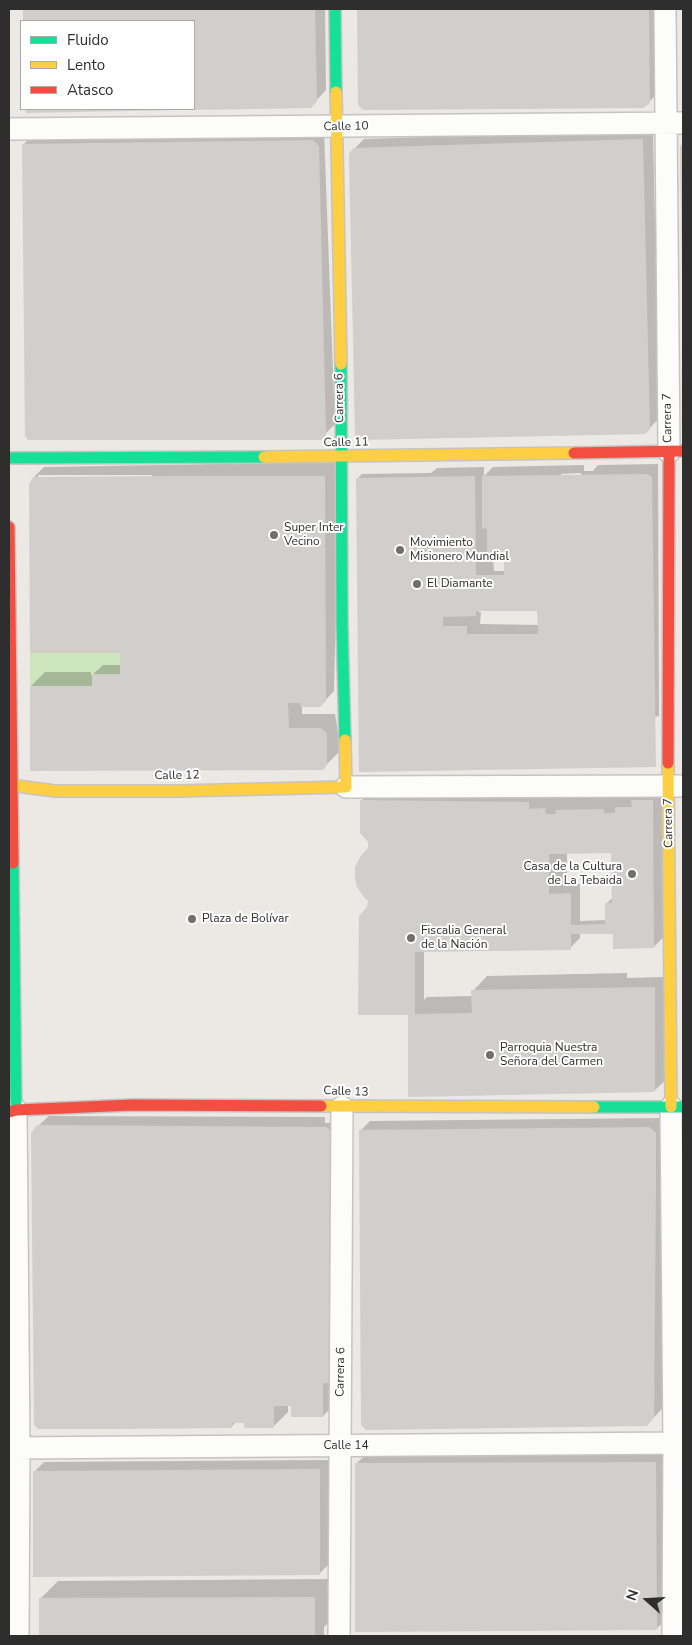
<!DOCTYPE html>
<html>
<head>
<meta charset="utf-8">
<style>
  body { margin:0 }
  #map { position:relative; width:692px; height:1645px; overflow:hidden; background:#ece8e4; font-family:"Nunito Sans",sans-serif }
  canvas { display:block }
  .frame { position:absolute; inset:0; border:10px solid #2e2e2e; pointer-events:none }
  .legend { position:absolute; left:20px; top:20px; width:175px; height:90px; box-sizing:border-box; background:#fff; border:1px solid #ababab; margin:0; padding:6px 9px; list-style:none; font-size:15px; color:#2e2e2e }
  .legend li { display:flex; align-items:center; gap:10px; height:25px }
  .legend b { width:25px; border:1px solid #ababab }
  .north { position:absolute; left:622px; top:1575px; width:50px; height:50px; -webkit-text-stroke:4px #fff; paint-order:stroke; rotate:289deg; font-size:14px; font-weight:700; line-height:20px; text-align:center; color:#2e2e2e }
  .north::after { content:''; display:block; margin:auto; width:18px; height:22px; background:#2e2e2e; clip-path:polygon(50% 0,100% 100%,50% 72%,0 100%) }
</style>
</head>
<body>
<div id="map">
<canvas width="692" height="1645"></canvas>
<div class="frame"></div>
<ul class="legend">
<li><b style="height:6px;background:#16e098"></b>Fluido</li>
<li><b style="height:6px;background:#ffcf43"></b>Lento</li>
<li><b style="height:6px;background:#f24e42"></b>Atasco</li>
</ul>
<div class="north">N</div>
</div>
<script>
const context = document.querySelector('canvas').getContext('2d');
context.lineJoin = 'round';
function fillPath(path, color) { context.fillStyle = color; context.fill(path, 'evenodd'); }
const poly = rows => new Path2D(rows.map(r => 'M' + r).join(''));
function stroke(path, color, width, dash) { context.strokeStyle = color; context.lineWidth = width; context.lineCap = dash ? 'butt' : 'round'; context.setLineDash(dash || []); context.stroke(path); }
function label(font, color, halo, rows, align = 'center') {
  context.font = font + ' "Nunito Sans",sans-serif'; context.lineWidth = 4; context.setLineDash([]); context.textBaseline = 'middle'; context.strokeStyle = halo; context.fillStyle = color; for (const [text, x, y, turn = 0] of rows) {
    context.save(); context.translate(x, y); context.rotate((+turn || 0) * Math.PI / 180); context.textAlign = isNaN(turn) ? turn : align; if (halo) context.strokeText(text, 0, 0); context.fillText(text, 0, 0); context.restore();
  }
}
fillPath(poly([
  [30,653,120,653,120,674,92,674,92,686,30,686]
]), '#cee6be');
fillPath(poly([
  [24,9,325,9,326,90,310,107,27,111,27,109,194,109,194,21,24,21],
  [358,9,658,9,659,92,649,102,359,105],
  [653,130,655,225,660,225,661,298,657,303,658,365,664,413,645,433,354,149,364,139],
  [324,131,335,424,321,438,23,145,33,135],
  [683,145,683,329,682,147],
  [339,462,334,691,320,706,302,705,302,714,335,714,341,750,322,769,31,686,45,672,91,672,91,676,103,665,121,665,121,651,34,477,44,467],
  [38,475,152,475,152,478,38,478],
  [658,464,659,716,360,770,357,479,362,474,431,473,437,468,484,467,484,476,493,467,584,465,584,471,593,471,598,465],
  [581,473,581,476,561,476,561,474],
  [505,555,505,571,494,571,493,557],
  [481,610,538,610,539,625,480,624,481,612,478,612],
  [385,777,671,782,672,928,654,947,614,931,580,933,580,938,570,948,424,951,424,1000,427,997,473,996,473,991,487,976,627,973,627,978,664,977,669,1077,654,1091,409,1015,369,908,369,849,361,801],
  [613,852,613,899,611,899,606,904,606,920,580,921,580,884,567,884,567,853],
  [49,1116,325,1117,325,1123,331,1123,340,1199,325,1213,327,1215,335,1208,337,1402,323,1416,292,1405,288,1405,288,1412,274,1426,236,1422,232,1426,38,1126],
  [660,1118,666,1123,668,1402,647,1425,361,1130,370,1121],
  [670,1448,671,1615,656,1629,356,1464,366,1454],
  [329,1460,329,1564,319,1574,34,1472,44,1462],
  [332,1579,333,1618,324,1627,324,1636,40,1636,40,1599,58,1581]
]), '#0003');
fillPath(poly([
  [23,9,315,9,317,101,311,108,194,110,194,21,23,21],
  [357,9,649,9,650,103,643,108,363,110,358,105],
  [25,109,178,109,178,110,26,113],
  [643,139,650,429,645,434,360,440,355,436,349,154,353,148],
  [313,140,319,146,326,435,321,440,28,440,25,436,22,144],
  [683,143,683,269,682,269,680,146],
  [647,474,652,477,656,767,359,772,356,478,475,476,476,575,504,575,504,559,487,559,487,529,482,528,482,476],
  [476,611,537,611,538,634,467,634,467,626,443,626,443,617,476,616],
  [174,476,325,476,326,701,320,707,301,707,300,703,288,703,289,728,321,728,327,733,327,765,323,770,30,771,30,686,92,686,92,674,120,674,120,653,30,653,29,484,33,477],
  [360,800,529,802,529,809,545,808,546,814,556,814,555,810,604,809,604,813,615,813,615,807,632,807,631,800,653,800,654,948,613,949,613,934,571,934,571,950,415,952,415,1014,472,1013,471,990,655,987,655,1092,408,1097,408,1015,358,1015,359,916,367,907,368,901,363,896,357,887,355,878,355,867,360,857,368,848,368,842,360,833],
  [611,853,612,903,605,903,605,924,571,925,571,893,549,894,549,854],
  [37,1125,326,1127,330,1130,331,1383,323,1383,323,1417,291,1417,291,1406,274,1406,274,1428,244,1428,244,1423,232,1423,232,1428,106,1429,38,1429,34,1425,31,1133],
  [649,1127,656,1133,656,1184,654,1417,647,1426,366,1430,361,1425,359,1130],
  [656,1462,657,1630,355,1632,355,1463],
  [320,1469,320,1575,33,1577,33,1471],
  [315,1597,315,1636,39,1636,39,1598]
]), '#d1cecb');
const street = poly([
  [665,9,669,452],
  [9,129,683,123],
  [346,787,683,786],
  [671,1107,674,1443,673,1636],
  [16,1110,19,1448,18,1636],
  [9,1448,683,1443],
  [339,1636,342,1107]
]);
const fast = poly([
  [335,9,336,92],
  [341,364,342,623,345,740],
  [9,458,264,457],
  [13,863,16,1110],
  [594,1107,683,1107]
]);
const slow = poly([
  [336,92,341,364],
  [264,457,574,453],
  [668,763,671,1107],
  [9,785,55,791,180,791,346,787,345,740],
  [321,1106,594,1107]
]);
const jam = poly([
  [574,453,683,451],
  [9,527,13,863],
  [668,763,669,452],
  [9,1112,16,1110,132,1105,321,1106]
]);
stroke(street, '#c5c4c5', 24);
stroke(fast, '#c5c4c5', 14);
stroke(slow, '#c5c4c5', 14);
stroke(jam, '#c5c4c5', 14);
stroke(street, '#fcfcfb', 21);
stroke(fast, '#16e098', 11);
stroke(slow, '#ffcf43', 11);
stroke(jam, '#f24e42', 11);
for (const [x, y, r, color] of [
  [274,535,5,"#706f6e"],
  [400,550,5,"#706f6e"],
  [417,584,5,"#706f6e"],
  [632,874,5,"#706f6e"],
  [192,919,5,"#706f6e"],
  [411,938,5,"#706f6e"],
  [490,1055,5,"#706f6e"]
]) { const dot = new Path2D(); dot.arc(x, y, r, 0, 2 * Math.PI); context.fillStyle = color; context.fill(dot); stroke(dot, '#fff', 2); }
label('12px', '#2e2e2e', '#fff', [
  ["Calle 10",346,127,-1],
  ["Carrera 6",340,398,-91],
  ["Carrera 7",668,418,-91],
  ["Calle 11",346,443,-1],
  ["Calle 12",177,776,-1],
  ["Carrera 7",669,823,-91],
  ["Calle 13",346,1092,2],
  ["Carrera 6",341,1372,-89],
  ["Calle 14",346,1446]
]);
label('12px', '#2e2e2e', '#fff', [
  ["Super Inter",284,528],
  ["Vecino",284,542],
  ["Movimiento",410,543],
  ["Misionero Mundial",410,557],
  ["El Diamante",427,584],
  ["Casa de la Cultura",622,867,"right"],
  ["de La Tebaida",622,881,"right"],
  ["Plaza de Bolívar",202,919],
  ["Fiscalia General",421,931],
  ["de la Nación",421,945],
  ["Parroquia Nuestra",500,1048],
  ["Señora del Carmen",500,1062]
], 'left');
</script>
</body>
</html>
